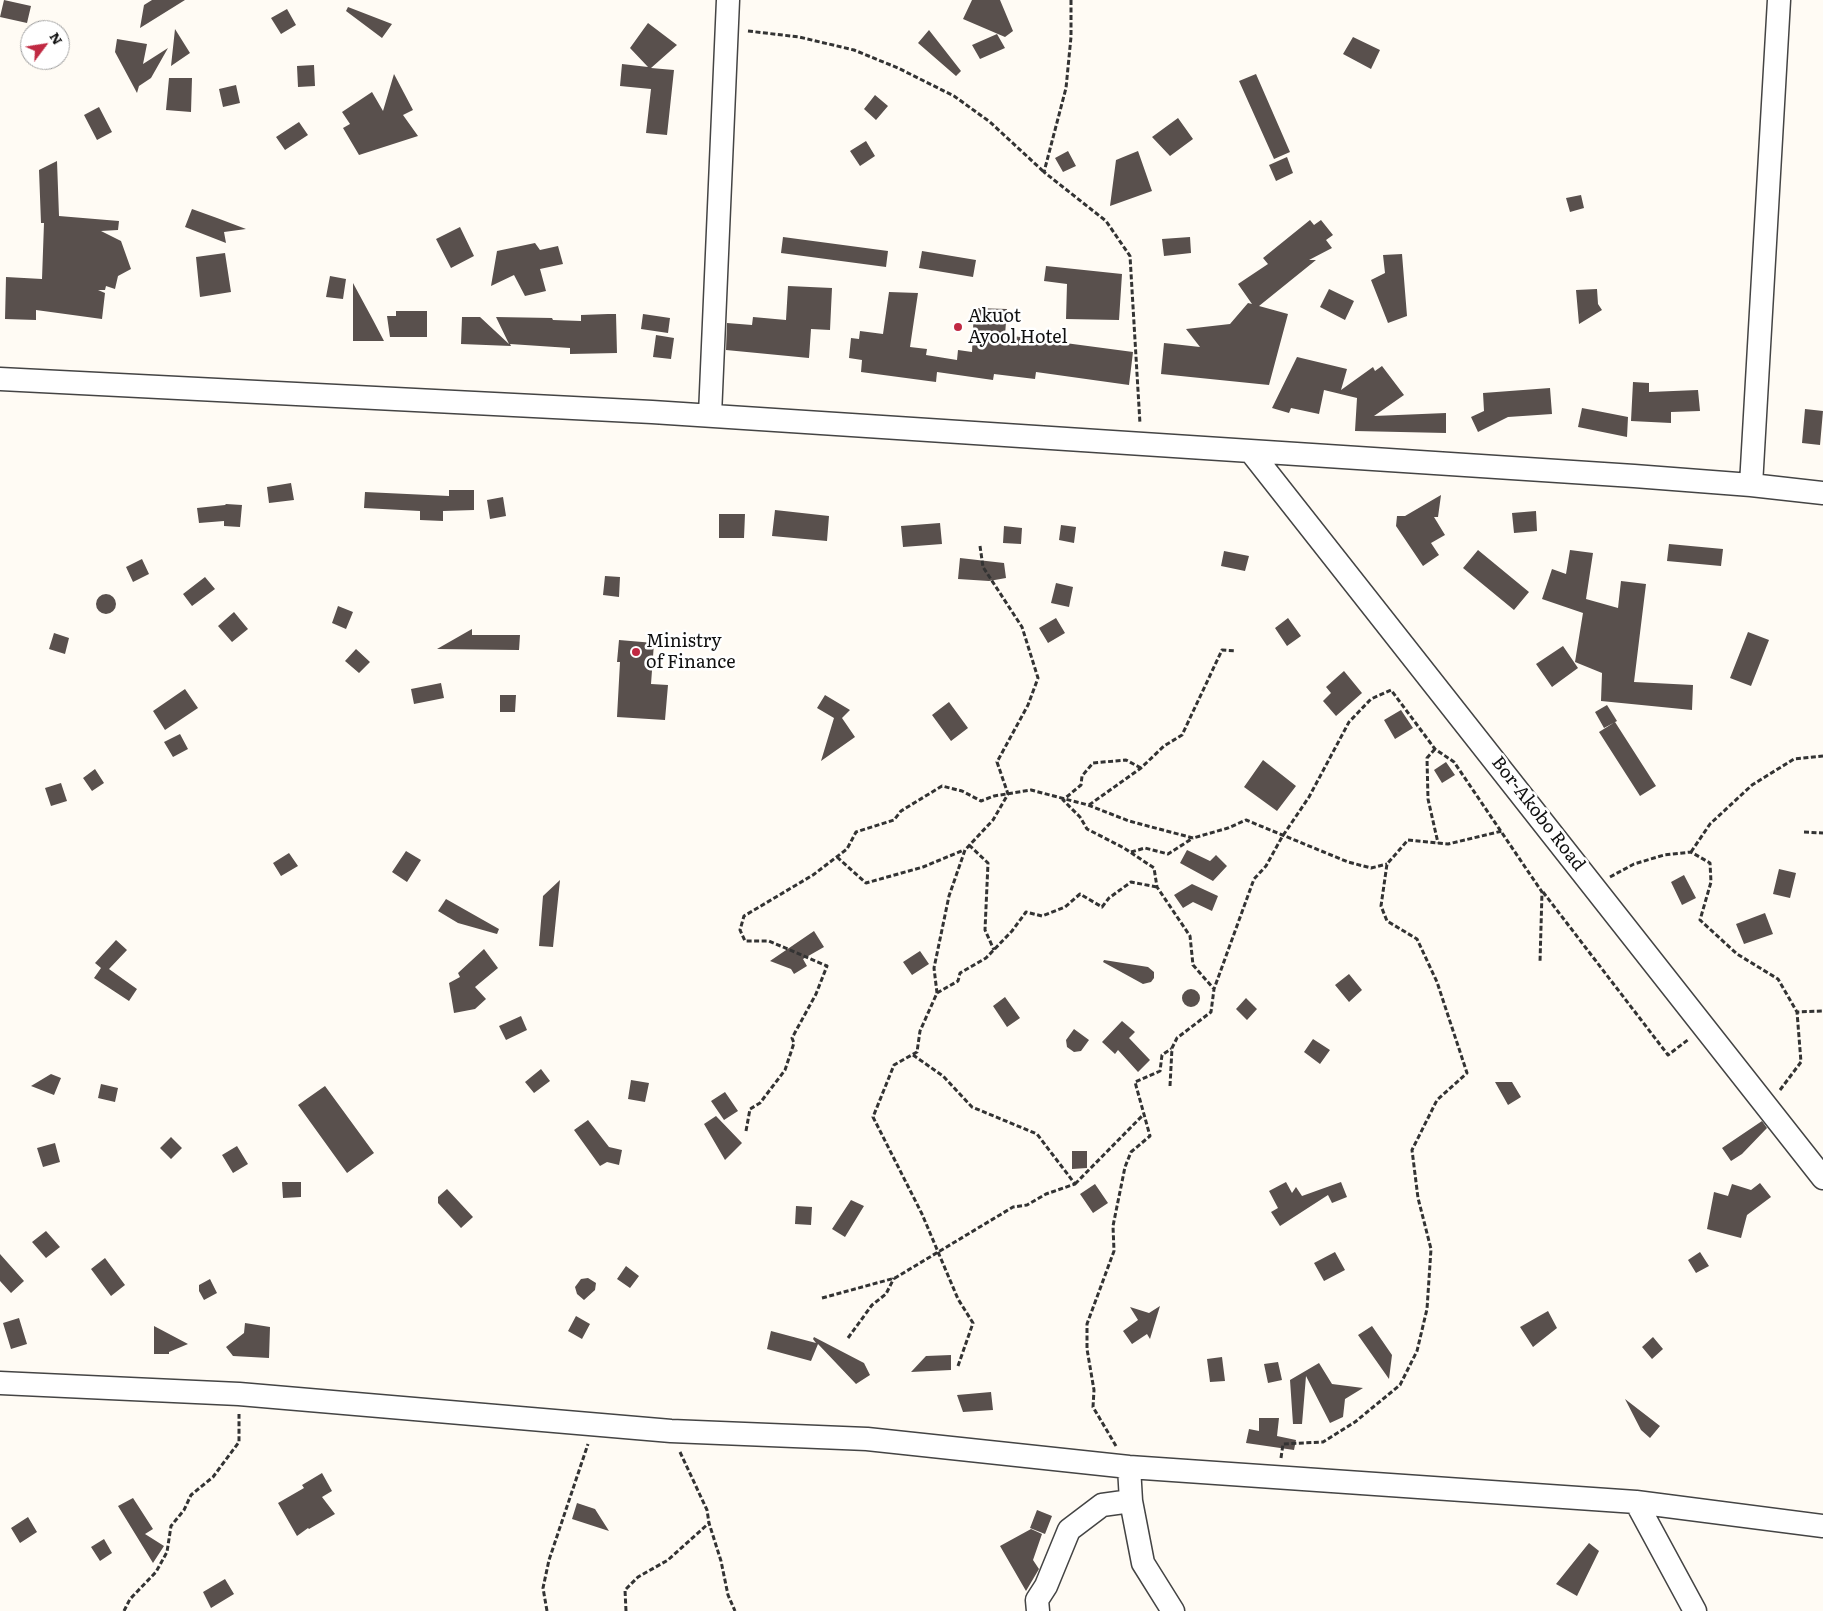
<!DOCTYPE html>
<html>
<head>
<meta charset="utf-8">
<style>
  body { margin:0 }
  #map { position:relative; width:1823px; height:1611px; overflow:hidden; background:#fffbf4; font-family:Literata,serif }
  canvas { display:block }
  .north { position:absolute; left:20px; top:20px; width:50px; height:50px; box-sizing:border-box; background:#fff; border:1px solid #a0a0a0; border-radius:50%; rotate:59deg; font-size:14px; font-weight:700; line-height:20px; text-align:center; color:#111 }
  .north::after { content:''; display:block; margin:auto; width:18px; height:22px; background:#c02942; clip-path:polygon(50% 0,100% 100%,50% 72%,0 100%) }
</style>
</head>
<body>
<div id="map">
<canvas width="1823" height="1611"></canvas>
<div class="north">N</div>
</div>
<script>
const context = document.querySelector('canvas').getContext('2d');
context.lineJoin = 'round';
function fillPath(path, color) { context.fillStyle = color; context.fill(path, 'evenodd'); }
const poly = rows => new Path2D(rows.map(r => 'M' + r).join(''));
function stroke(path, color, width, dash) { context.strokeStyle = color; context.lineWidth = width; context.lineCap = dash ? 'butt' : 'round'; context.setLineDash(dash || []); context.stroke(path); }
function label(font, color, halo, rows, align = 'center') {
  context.font = font + ' Literata,serif'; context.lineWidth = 5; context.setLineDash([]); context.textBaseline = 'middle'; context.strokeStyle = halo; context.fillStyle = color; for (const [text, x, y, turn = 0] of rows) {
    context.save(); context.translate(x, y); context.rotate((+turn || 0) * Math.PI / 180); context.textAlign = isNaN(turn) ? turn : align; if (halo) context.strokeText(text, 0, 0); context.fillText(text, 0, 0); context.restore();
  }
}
fillPath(poly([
  [4,0,31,6,27,23,0,17],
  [152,0,185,0,140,28,144,5],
  [972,0,1000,0,1013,31,1005,37,963,19],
  [348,7,392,24,382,38,346,11],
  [287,9,296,25,281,34,271,18],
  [648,23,677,45,651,68,674,70,667,135,646,133,651,89,620,86,622,64,648,67,630,48],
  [175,29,190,53,171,66],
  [929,30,961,71,956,76,918,43],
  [997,34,1005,48,980,59,972,45],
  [1353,37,1380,50,1371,69,1343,54],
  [117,39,147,44,143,64,168,48,151,78,139,86,137,93,115,52],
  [314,65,315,86,298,87,297,66],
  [394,74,413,110,403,115,418,136,359,155,343,128,350,124,342,112,372,92,383,111],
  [1256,74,1290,152,1274,159,1239,81],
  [169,78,192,78,191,112,166,110],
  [236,85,240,103,223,107,219,89],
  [875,95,888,106,876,120,864,109],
  [99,107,112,132,97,140,84,115],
  [1178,118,1193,139,1170,156,1152,137],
  [299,122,308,135,285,150,276,137],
  [866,141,875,156,860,166,850,151],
  [1068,151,1076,166,1063,172,1055,158],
  [1138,151,1152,191,1110,206,1116,160],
  [1287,157,1293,173,1276,181,1269,165],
  [57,161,59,216,119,221,118,230,101,231,121,241,131,269,118,276,115,289,106,286,105,290,98,290,105,293,102,319,36,310,36,320,5,319,6,277,42,279,44,223,41,223,39,170],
  [1581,195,1584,208,1570,212,1566,198],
  [192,209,217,218,246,229,224,232,226,243,185,227],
  [1310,220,1314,225,1321,220,1333,235,1326,240,1332,248,1309,260,1316,260,1259,306,1288,314,1269,385,1161,374,1164,343,1200,347,1186,329,1230,324,1248,303,1252,304,1238,284,1268,264,1263,258],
  [460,227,474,256,451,268,436,239],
  [783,237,888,251,886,267,781,253],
  [1190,237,1191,253,1164,256,1162,239],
  [535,243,540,250,558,246,563,264,540,269,546,291,525,296,514,275,491,286,497,251],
  [922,251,976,260,973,277,919,268],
  [225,253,231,292,200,297,196,257],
  [1402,254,1407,316,1388,323,1371,280,1385,273,1383,255],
  [1046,266,1122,274,1119,320,1066,319,1067,284,1044,281],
  [330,276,346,279,343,299,326,297],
  [353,283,373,320,384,341,353,341],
  [788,286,832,288,830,330,811,329,809,358,726,350,727,323,752,325,753,317,786,320],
  [1329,289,1354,301,1345,320,1320,307],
  [1597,289,1598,304,1602,310,1579,324,1576,290],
  [889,292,918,293,910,347,927,349,926,355,957,360,958,350,972,352,974,308,1007,309,1005,335,1133,352,1129,385,1036,372,1035,379,994,374,993,380,937,372,936,382,861,372,862,360,849,358,851,338,859,339,860,331,883,334],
  [396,311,427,311,427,337,390,337,387,316,396,316],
  [608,314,616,314,617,353,570,354,570,348,510,344,511,346,461,344,462,317,480,317,509,344,496,317,552,318,553,320,581,321,581,315],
  [643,314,670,318,668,333,641,329],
  [656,335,674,338,671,359,653,357],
  [1297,357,1347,369,1341,390,1373,367,1375,371,1382,366,1404,395,1374,416,1446,413,1446,433,1355,431,1357,398,1324,390,1319,414,1291,408,1289,413,1272,408],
  [1633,382,1649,383,1649,392,1698,390,1700,411,1671,412,1671,423,1631,421],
  [1550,388,1552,414,1508,417,1478,432,1471,417,1484,411,1483,393],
  [1582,408,1628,417,1627,437,1578,427],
  [1805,409,1823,411,1820,445,1802,443],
  [291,483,294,500,269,503,267,487],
  [449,490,474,490,474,510,443,511,443,521,420,520,420,511,364,508,365,492,449,496],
  [1441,495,1438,517,1434,517,1445,535,1431,543,1439,555,1423,566,1396,526,1397,516,1405,516],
  [503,497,506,516,490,519,487,500],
  [226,504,242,505,240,527,224,526,224,521,199,523,197,508,225,505],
  [775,510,829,516,827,541,772,536],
  [1536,511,1537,531,1514,533,1512,513],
  [719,514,745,514,744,538,719,538],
  [940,523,942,544,903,547,901,526],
  [1061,525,1076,527,1074,543,1059,540],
  [1004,526,1022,528,1021,544,1003,543],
  [1669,544,1723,549,1721,566,1667,561],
  [1478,550,1529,592,1514,610,1463,568],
  [1570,550,1593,553,1586,599,1618,608,1621,581,1646,584,1634,682,1693,685,1692,710,1601,701,1602,673,1575,662,1583,613,1542,599,1552,569,1566,574],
  [1224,551,1249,556,1245,571,1221,566],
  [960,558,1004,563,1006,578,989,581,958,579],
  [142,559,149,574,133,582,126,567],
  [605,576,620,577,619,597,603,595],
  [205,577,215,589,192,606,183,594],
  [1056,583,1073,587,1069,607,1051,603],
  '96 604a10 10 0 1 1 20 0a10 10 0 1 1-20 0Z',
  [338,606,353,612,346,629,332,623],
  [234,612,248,629,232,642,218,626],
  [1056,618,1065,633,1048,643,1039,628],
  [1288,618,1301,636,1287,646,1275,628],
  [472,629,472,635,520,635,519,650,437,649],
  [1748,632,1769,640,1751,686,1730,678],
  [54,633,69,638,65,654,49,649],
  [619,640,654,643,651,684,668,685,665,720,617,717,620,662,617,662],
  [1563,646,1578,668,1552,687,1536,664],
  [356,649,370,662,359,673,345,661],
  [1344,671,1362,693,1336,716,1323,701,1331,693,1326,687],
  [441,683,444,698,414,704,411,689],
  [185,689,198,708,165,730,153,711],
  [500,695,516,695,515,712,500,712],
  [825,695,850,710,842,718,855,737,821,761,834,718,817,708],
  [949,702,968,728,951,741,932,715],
  [1607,705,1617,721,1604,728,1595,712],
  [1401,710,1413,728,1395,739,1384,720],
  [1615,722,1656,786,1640,796,1599,732],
  [180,734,188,749,173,757,164,742],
  [1263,760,1296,786,1277,811,1244,787],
  [1446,762,1455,775,1442,783,1434,770],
  [95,769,104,783,92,791,83,778],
  [61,783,67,801,51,806,45,788],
  [1187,850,1210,861,1216,855,1227,866,1213,881,1180,863],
  [406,851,421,860,407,882,392,872],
  [289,853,298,866,281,876,273,863],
  [1779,869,1796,873,1790,898,1773,894],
  [1684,875,1696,898,1682,905,1671,882],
  [560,880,553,947,539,946,543,896],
  [1192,884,1218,896,1212,911,1193,902,1183,908,1174,895],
  [446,899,499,929,497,934,458,923,438,911],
  [1765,913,1773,934,1744,944,1736,924],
  [814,931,824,947,803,959,807,966,794,974,791,969,770,961],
  [116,940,127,950,109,969,137,989,129,1001,94,978,101,968,95,963],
  [484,949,498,968,475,987,486,999,475,1009,454,1013,449,983,460,977,458,973],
  [920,951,929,964,912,975,903,962],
  [1104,960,1148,967,1154,972,1154,978,1151,982,1143,984,1103,962],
  [1349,974,1362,990,1349,1002,1335,985],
  '1182 998a9 9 0 1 1 18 0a9 9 0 1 1-18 0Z',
  [1005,997,1020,1018,1007,1027,993,1006],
  [1246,998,1257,1009,1247,1020,1236,1009],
  [521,1016,527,1030,506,1040,499,1026],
  [1122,1021,1135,1032,1129,1038,1150,1060,1138,1072,1118,1050,1115,1054,1102,1042],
  [1074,1029,1089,1040,1081,1051,1074,1052,1067,1047,1066,1040],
  [1313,1039,1330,1050,1320,1064,1304,1052],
  [541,1069,550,1081,534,1093,525,1082],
  [51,1074,61,1078,54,1095,31,1086],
  [631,1080,649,1083,645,1102,628,1099],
  [1495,1082,1512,1082,1521,1097,1508,1105],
  [101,1084,118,1088,115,1102,98,1098],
  [325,1086,374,1153,347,1173,298,1105],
  [725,1092,738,1111,724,1120,711,1101],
  [716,1116,742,1143,725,1160,704,1124],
  [588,1120,609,1147,622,1150,619,1165,607,1162,600,1166,574,1130],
  [1762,1121,1767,1128,1742,1154,1731,1161,1722,1148],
  [171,1137,182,1148,171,1159,160,1148],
  [55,1143,60,1162,43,1167,37,1148],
  [237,1146,248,1164,233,1173,222,1155],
  [1072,1151,1087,1151,1087,1168,1072,1169],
  [282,1182,301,1182,301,1197,283,1198],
  [1286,1182,1292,1193,1296,1187,1302,1196,1341,1182,1347,1197,1332,1203,1328,1195,1280,1226,1271,1212,1278,1208,1269,1191],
  [1760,1183,1771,1197,1747,1215,1741,1238,1707,1229,1714,1192,1728,1196,1732,1184,1751,1190],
  [1095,1184,1108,1203,1093,1213,1080,1194],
  [447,1189,473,1217,461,1228,438,1203,438,1197],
  [851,1200,864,1206,845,1237,832,1229],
  [796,1206,812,1207,811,1225,795,1224],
  [46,1231,60,1247,46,1258,32,1242],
  [1335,1252,1345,1270,1324,1281,1314,1263],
  [1700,1252,1709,1266,1696,1273,1688,1260],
  [0,1254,24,1281,11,1293,0,1281],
  [105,1258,125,1285,111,1296,91,1269],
  [626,1266,639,1276,630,1288,617,1279],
  [588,1278,596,1283,595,1290,584,1300,577,1294,575,1287,581,1279],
  [210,1279,217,1293,204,1300,199,1291,199,1285],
  [1160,1306,1150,1339,1147,1334,1132,1344,1123,1331,1138,1320,1130,1307,1149,1313],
  [1548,1311,1557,1328,1533,1347,1520,1327],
  [576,1316,590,1324,582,1339,568,1331],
  [19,1318,27,1344,11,1349,3,1323],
  [245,1323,270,1327,269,1358,233,1356,226,1347,244,1333],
  [154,1326,188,1344,169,1352,169,1354,154,1354],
  [1372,1326,1392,1355,1389,1379,1358,1335],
  [771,1331,816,1343,813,1339,814,1337,864,1363,870,1375,856,1384,818,1344,811,1361,767,1349],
  [1653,1337,1663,1349,1652,1359,1642,1347],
  [951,1355,951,1370,911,1372,926,1356],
  [1222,1357,1225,1381,1210,1382,1207,1359],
  [1278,1362,1282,1380,1268,1383,1264,1364],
  [1319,1363,1332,1384,1363,1388,1345,1399,1343,1417,1330,1423,1306,1376,1302,1424,1293,1424,1290,1380],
  [991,1392,993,1410,963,1412,957,1395],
  [1625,1399,1660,1426,1650,1438,1641,1430],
  [1259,1418,1279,1418,1277,1436,1296,1440,1294,1450,1246,1443,1249,1429,1259,1431],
  [322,1473,332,1491,322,1497,335,1514,309,1529,308,1528,297,1536,278,1503,304,1488,302,1485],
  [133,1498,153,1529,145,1534,164,1546,153,1563,118,1506],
  [577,1503,595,1509,609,1531,572,1519],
  [1037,1510,1052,1516,1045,1534,1030,1528],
  [28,1517,37,1532,20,1543,11,1528],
  [1031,1529,1042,1534,1033,1560,1039,1569,1026,1591,1000,1546],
  [104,1539,112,1553,100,1561,91,1547],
  [1589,1543,1599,1551,1577,1596,1556,1584],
  [225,1579,234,1594,211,1608,203,1592]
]), '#59504d');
const minor = poly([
  [0,379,652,412,1634,476,1751,485,1823,493],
  [710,415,728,0],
  [1251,452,1823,1178],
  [1751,485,1779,0],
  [0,1383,239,1394,671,1431,867,1439,1129,1467,1636,1502,1823,1526],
  [1129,1467,1131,1501,1143,1563,1173,1611],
  [1636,1502,1695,1611],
  [1038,1611,1037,1600,1046,1586,1069,1530,1102,1505,1131,1501]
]);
stroke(minor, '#444', 25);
stroke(poly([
  [1071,0,1071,37,1066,88,1044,172,1106,221,1130,256,1140,424],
  [748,31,799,37,854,50,898,68,954,96,990,122,1044,172],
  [1435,749,1427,758,1428,799,1438,843],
  [1141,768,1126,760,1093,763,1082,776,1081,785,1063,800,1080,817,1087,829,1124,848,1154,868,1157,887,1190,936,1193,965,1214,989],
  [1089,805,1141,768,1164,746,1182,735,1222,650,1236,651],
  [1804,832,1823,833],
  [969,845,988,863,985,930,994,950],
  [1131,852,1145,848,1168,854,1193,838],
  [1691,852,1710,824,1752,785,1794,759,1823,756],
  [837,857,866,883,923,867,964,850],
  [1610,877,1634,864,1664,855,1691,852,1710,863,1711,882,1700,920,1737,954,1778,979,1797,1012,1823,1011],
  [1543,892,1668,1055,1689,1039],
  [937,993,958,981,960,973,986,958,1012,931,1026,912,1042,916,1065,907,1080,894,1102,907,1109,898,1131,882,1157,887],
  [1170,1086,1172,1048,1177,1038,1211,1012,1214,989,1254,879,1266,866,1282,837,1309,797,1349,722,1371,699,1391,690,1435,749,1454,762,1542,892,1540,962],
  [1780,1090,1801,1062,1797,1012],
  [746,1131,750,1109,760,1103,785,1070,794,1043,792,1038,816,994,827,966,769,941,745,941,740,930,744,916,813,875,847,849,856,832,894,820,901,811,942,786,962,791,981,801,994,796,1031,790,1088,805,1129,821,1193,838,1228,828,1246,820,1348,862,1371,868,1387,864],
  [1075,1184,1144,1114],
  [822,1298,895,1278,1013,1207,1027,1205,1046,1194,1075,1184,1037,1134,972,1107,943,1076,913,1055],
  [848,1338,872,1305,886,1294,894,1278],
  [958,1366,973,1323,958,1299,922,1214,873,1117,894,1065,917,1052,920,1031,937,993,934,968,949,896,965,850,993,820,1008,794,997,762,1028,705,1038,678,1022,627,983,567,980,546],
  [1116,1446,1093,1407,1094,1390,1087,1349,1087,1324,1114,1251,1113,1226,1125,1167,1131,1152,1150,1136,1135,1082,1160,1071,1162,1055,1171,1049],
  [680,1452,707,1510,709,1523,721,1561,728,1595,735,1611],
  [1281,1458,1283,1444,1323,1442,1355,1422,1400,1385,1417,1351,1427,1309,1431,1249,1418,1198,1412,1150,1437,1100,1467,1073,1437,982,1417,939,1387,921,1381,906,1387,864,1408,840,1448,844,1502,831],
  [124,1611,130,1599,156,1572,167,1552,171,1526,184,1510,191,1495,213,1477,239,1442,239,1414],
  [547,1611,543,1588,549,1560,588,1444],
  [626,1611,625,1590,638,1577,668,1560,709,1523]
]), '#333', 3, [5, 2.5]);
stroke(minor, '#fff', 22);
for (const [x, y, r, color] of [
  [958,327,5,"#c02942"],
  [636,652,5,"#c02942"]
]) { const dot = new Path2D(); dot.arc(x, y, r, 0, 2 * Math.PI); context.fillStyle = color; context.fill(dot); stroke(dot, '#fff', 2); }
label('18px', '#111', '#fff', [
  ["Akuot",968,317],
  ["Ayool Hotel",968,338],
  ["Ministry",646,642],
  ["of Finance",646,663]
], 'left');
label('18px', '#111', '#fff', [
  ["Bor-Akobo Road",1538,814,52]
]);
</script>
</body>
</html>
